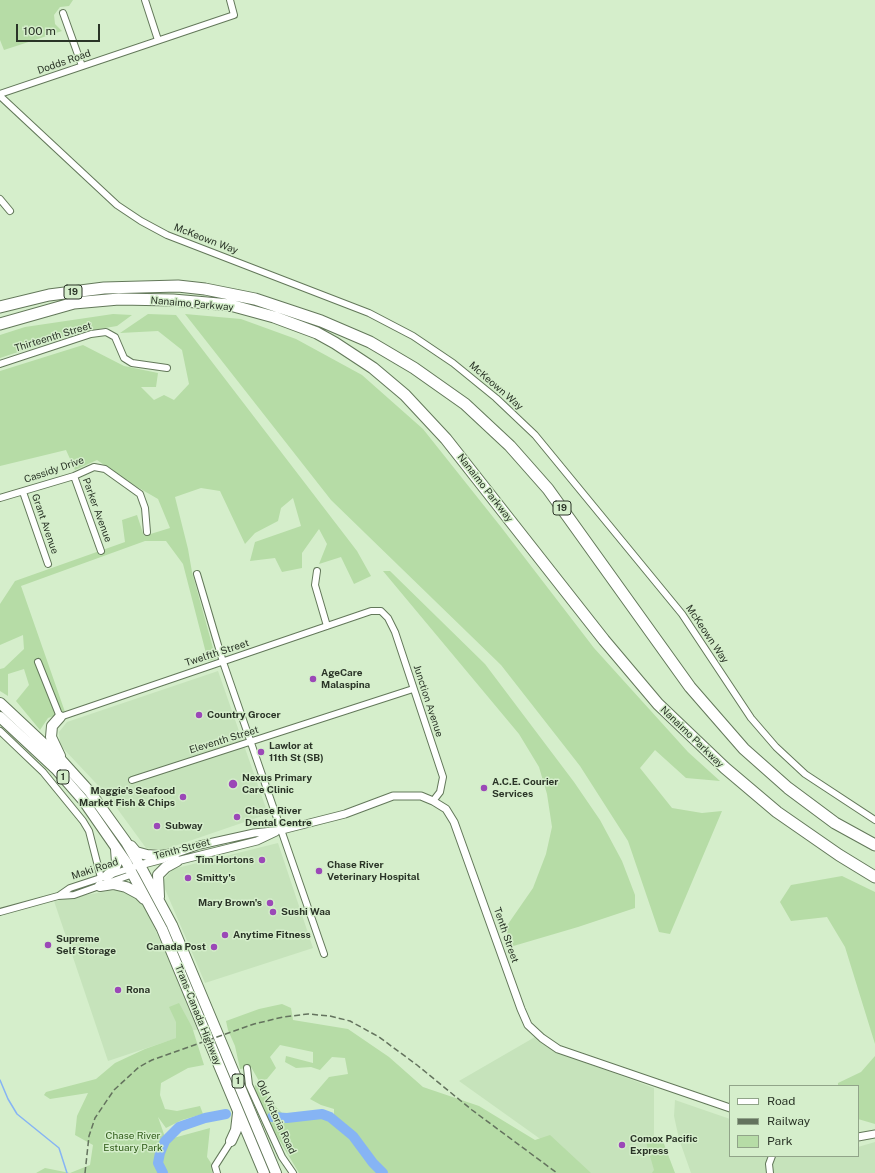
<!DOCTYPE html>
<html>
<head>
<meta charset="utf-8">
<style>
  body { margin:0 }
  #map { position:relative; width:875px; height:1173px; overflow:hidden; background:#d5eecb; font-family:"Public Sans",sans-serif }
  canvas { display:block }
  .legend { position:absolute; left:729px; top:1085px; width:130px; height:72px; box-sizing:border-box; background:#d5eecb; border:1px solid #91a489; margin:0; padding:5px 7px; list-style:none; font-size:12px; color:#2a3427 }
  .legend li { display:flex; align-items:center; gap:8px; height:20px }
  .legend b { width:20px; border:1px solid #91a489 }
  .scale { position:absolute; left:16px; top:24px; width:84px; height:18px; box-sizing:border-box; border:2px solid #2a3427; border-top:0; padding-left:5px; font-size:12px; line-height:14px; white-space:nowrap; color:#2a3427; -webkit-text-stroke:3px #d5eecb; paint-order:stroke }
</style>
</head>
<body>
<div id="map">
<canvas width="875" height="1173"></canvas>
<ul class="legend">
<li><b style="height:5px;background:#fff"></b>Road</li>
<li><b style="height:5px;background:#64735e"></b>Railway</li>
<li><b style="height:11px;background:#b6dca6"></b>Park</li>
</ul>
<div class="scale">100 m</div>
</div>
<script>
const context = document.querySelector('canvas').getContext('2d');
context.lineJoin = 'round';
function fillPath(path, color) { context.fillStyle = color; context.fill(path, 'evenodd'); }
const poly = rows => new Path2D(rows.map(r => 'M' + r).join(''));
function stroke(path, color, width, dash) { context.strokeStyle = color; context.lineWidth = width; context.lineCap = dash ? 'butt' : 'round'; context.setLineDash(dash || []); context.stroke(path); }
function label(font, color, halo, rows, align = 'center') {
  context.font = font + ' "Public Sans",sans-serif'; context.lineWidth = 3; context.setLineDash([]); context.textBaseline = 'middle'; context.strokeStyle = halo; context.fillStyle = color; for (const [text, x, y, turn = 0] of rows) {
    context.save(); context.translate(x, y); context.rotate((+turn || 0) * Math.PI / 180); context.textAlign = isNaN(turn) ? turn : align; if (halo) context.strokeText(text, 0, 0); context.fillText(text, 0, 0); context.restore();
  }
}
fillPath(poly([
  [218,671,268,814,163,850,146,848,108,796,60,745,59,732,67,722],
  [278,843,313,948,205,983,162,882,173,869],
  [125,890,144,905,200,1029,184,1032,180,1037,108,1061,54,901,108,891],
  [535,1037,557,1052,654,1088,654,1137,661,1165,656,1173,588,1173,459,1081],
  [675,1100,730,1119,730,1156,858,1156,858,1147,875,1142,875,1173,691,1173,679,1139,674,1116]
]), '#c6e3bb');
fillPath(poly([
  [0,0,73,0,69,6,60,7,54,15,55,24,62,31,4,50,0,40],
  [113,314,132,315,117,326,75,333,0,358,0,335,25,327],
  [148,314,176,315,357,551,371,576,354,584,341,557,319,564,327,544,319,529,302,553,302,568,282,572,275,558,250,561,255,542,301,526,293,498,281,508,278,521,255,533,245,544,220,491,201,488,175,497,188,549,192,572,216,659,208,661,183,564,166,541,145,541,21,586,65,712,48,718,40,730,16,701,29,685,24,669,8,674,8,696,0,691,0,669,4,668,24,649,23,635,0,645,0,604,15,581,125,542,122,520,137,515,144,536,170,528,158,499,132,484,97,460,75,470,66,450,0,466,0,371,83,345,124,366,158,373,156,387,141,387,154,400,164,395,174,400,189,384,182,350,158,331,120,333],
  [185,314,241,319,296,339,362,375,423,429,501,527,594,648,688,752,720,781,686,778,655,750,640,768,672,808,702,813,722,811,670,934,659,932,628,841,580,766,501,665,331,500],
  [383,571,390,571,485,664,574,782,600,820,622,861,635,895,635,908,578,927,510,947,506,927,533,888,546,854,552,827,547,794,539,767,519,734],
  [842,876,875,892,875,1044,845,947,827,917,791,921,780,902,791,885],
  [179,1003,192,1027,204,1065,188,1068,161,1083,160,1095,165,1109,177,1111,200,1106,203,1114,182,1120,166,1128,158,1117,166,1140,210,1128,207,1157,211,1163,212,1173,36,1173,45,1168,70,1173,90,1165,93,1145,75,1135,77,1116,88,1093,50,1099,44,1095,46,1092,96,1079,115,1063,145,1049,176,1038,176,1022,169,1007],
  [282,1004,291,1008,293,1020,348,1029,389,1057,423,1087,479,1106,535,1140,550,1135,591,1173,299,1173,275,1133,255,1092,255,1085,266,1091,268,1099,284,1115,318,1114,334,1117,334,1109,321,1105,310,1099,329,1077,348,1074,345,1058,332,1057,320,1070,311,1067,296,1068,285,1062,286,1056,313,1063,313,1052,280,1045,270,1057,276,1068,267,1079,259,1081,251,1067,240,1069,235,1046,228,1030,226,1021,259,1009],
  [875,1056,875,1124,858,1119,858,1086,838,1086,838,1083,861,1072],
  [661,1136,675,1173,652,1173,654,1170,646,1142]
]), '#b6dca6');
stroke(poly([
  [0,1080,8,1099,17,1114,59,1148,67,1173]
]), '#86b4f4', 1.5);
stroke(poly([
  [272,1117,287,1118,322,1114,330,1117,353,1136,373,1163,383,1173],
  [163,1173,158,1163,160,1153,165,1141,179,1127,205,1118,226,1114]
]), '#86b4f4', 10);
const minor = poly([
  [145,0,158,40],
  [63,13,82,66],
  [0,94,234,15,230,0],
  [0,96,117,205,141,221,167,235,369,313,413,336,453,363,496,398,535,435,682,614,751,718,776,747,805,774,875,820],
  [0,199,10,211],
  [0,364,91,334,106,332,115,337,124,358,132,363,167,368],
  [74,476,101,551],
  [23,492,48,564],
  [0,498,74,476,94,467,105,469,140,494,145,508,147,532],
  [317,571,315,585,327,626],
  [197,574,223,662,324,954],
  [38,662,60,717,371,611,381,611,388,618,395,632,443,777,440,792,433,801],
  [0,731,43,772,83,821,89,831,101,878],
  [132,780,413,689],
  [60,895,70,888,140,865],
  [0,912,58,896,74,895,133,874],
  [247,1068,249,1085,282,1157,293,1173],
  [217,1173,215,1166,231,1141],
  [770,1173,769,1164,772,1156]
]);
const tertiary = poly([
  [173,862,257,841,276,832],
  [140,865,163,859,174,854,200,845,254,833,282,830,345,814,393,796,421,796,433,801,446,809,454,822,521,1009,528,1025,542,1038,558,1049,730,1108],
  [858,1137,875,1134]
]);
const trunk = poly([
  [0,703,62,761,90,792,126,842,143,871,172,925,276,1173],
  [0,717,56,769,83,800,126,862,162,929,264,1173],
  [60,717,52,726,51,737,60,756],
  [131,846,136,852,147,855,160,856,174,854],
  [107,876,114,870,117,862,116,849],
  [100,886,113,884,126,887,139,894,144,899],
  [159,897,158,875,166,867,177,861],
  [231,1141,236,1130,238,1113]
]);
const motorway = poly([
  [0,307,49,295,104,288,178,286,205,289,255,299,321,321,370,342,414,368,465,404,510,446,548,489,690,687,744,749,788,788,835,823,875,845],
  [0,324,74,303,119,299,173,300,230,305,274,317,317,333,335,343,373,368,405,395,446,439,604,640,658,704,725,768,777,812,839,855,875,877]
]);
stroke(minor, '#63785a', 8);
stroke(tertiary, '#63785a', 9);
stroke(trunk, '#63785a', 12);
stroke(motorway, '#63785a', 13);
stroke(minor, '#fff', 6);
stroke(tertiary, '#fff', 7);
stroke(trunk, '#fff', 10);
stroke(motorway, '#fff', 11);
stroke(poly([
  [85,1173,89,1136,95,1118,114,1090,139,1067,152,1060,254,1024,283,1017,308,1014,330,1016,350,1021,379,1037,417,1065,472,1110,557,1173]
]), '#64735e', 1.5, [6, 3]);
for (const [x, y, r, color] of [
  [313,679,4,"#9b48b7"],
  [199,715,4,"#9b48b7"],
  [261,752,4,"#9b48b7"],
  [233,784,5,"#9b48b7"],
  [484,788,4,"#9b48b7"],
  [183,797,4,"#9b48b7"],
  [237,817,4,"#9b48b7"],
  [157,826,4,"#9b48b7"],
  [262,860,4,"#9b48b7"],
  [319,871,4,"#9b48b7"],
  [188,878,4,"#9b48b7"],
  [270,903,4,"#9b48b7"],
  [273,912,4,"#9b48b7"],
  [225,935,4,"#9b48b7"],
  [48,945,4,"#9b48b7"],
  [214,947,4,"#9b48b7"],
  [118,990,4,"#9b48b7"],
  [622,1145,4,"#9b48b7"]
]) { const dot = new Path2D(); dot.arc(x, y, r, 0, 2 * Math.PI); context.fillStyle = color; context.fill(dot); stroke(dot, '#d5eecb', 1.5); }
for (const [x, y, w] of [
  [73,292,18],
  [562,508,18],
  [63,777,12],
  [238,1081,12]
]) { const box = new Path2D(); box.roundRect(x - w / 2, y - 7, w, 14, 3); context.fillStyle = '#d5eecb'; context.fill(box); stroke(box, '#2a3427', 1); }
label('bold 9px', '#2a3427', null, [
  ["19",73,292],
  ["19",562,508],
  ["1",63,777],
  ["1",238,1081]
]);
label('10px', '#2a3427', '#d5eecb', [
  ["Dodds Road",64,62,-19],
  ["McKeown Way",206,239,21],
  ["Nanaimo Parkway",192,304,5],
  ["Thirteenth Street",53,337,-17],
  ["McKeown Way",496,386,41],
  ["Cassidy Drive",54,470,-19],
  ["Nanaimo Parkway",485,488,52],
  ["Parker Avenue",97,510,70],
  ["Grant Avenue",45,524,71],
  ["McKeown Way",707,634,56],
  ["Twelfth Street",217,653,-18],
  ["Junction Avenue",428,701,72],
  ["Nanaimo Parkway",692,737,44],
  ["Eleventh Street",224,740,-17],
  ["Tenth Street",182,849,-15],
  ["Maki Road",95,869,-18],
  ["Tenth Street",506,935,71],
  ["Trans-Canada Highway",198,1015,68],
  ["Old Victoria Road",276,1117,65]
]);
label('bold 10px', '#2a3427', '#d5eecb', [
  ["AgeCare",321,673],
  ["Malaspina",321,685],
  ["Country Grocer",207,715],
  ["Lawlor at",269,746],
  ["11th St (SB)",269,758],
  ["Nexus Primary",242,778],
  ["Care Clinic",242,790],
  ["A.C.E. Courier",492,782],
  ["Services",492,794],
  ["Maggie's Seafood",175,791,"right"],
  ["Market Fish & Chips",175,803,"right"],
  ["Chase River",245,811],
  ["Dental Centre",245,823],
  ["Subway",165,826],
  ["Tim Hortons",254,860,"right"],
  ["Chase River",327,865],
  ["Veterinary Hospital",327,877],
  ["Smitty's",196,878],
  ["Mary Brown's",262,903,"right"],
  ["Sushi Waa",281,912],
  ["Anytime Fitness",233,935],
  ["Supreme",56,939],
  ["Self Storage",56,951],
  ["Canada Post",206,947,"right"],
  ["Rona",126,990],
  ["Comox Pacific",630,1139],
  ["Express",630,1151]
], 'left');
label('10px', '#2d5916', '#d5eecb', [
  ["Chase River",133,1136],
  ["Estuary Park",133,1148]
]);
</script>
</body>
</html>
